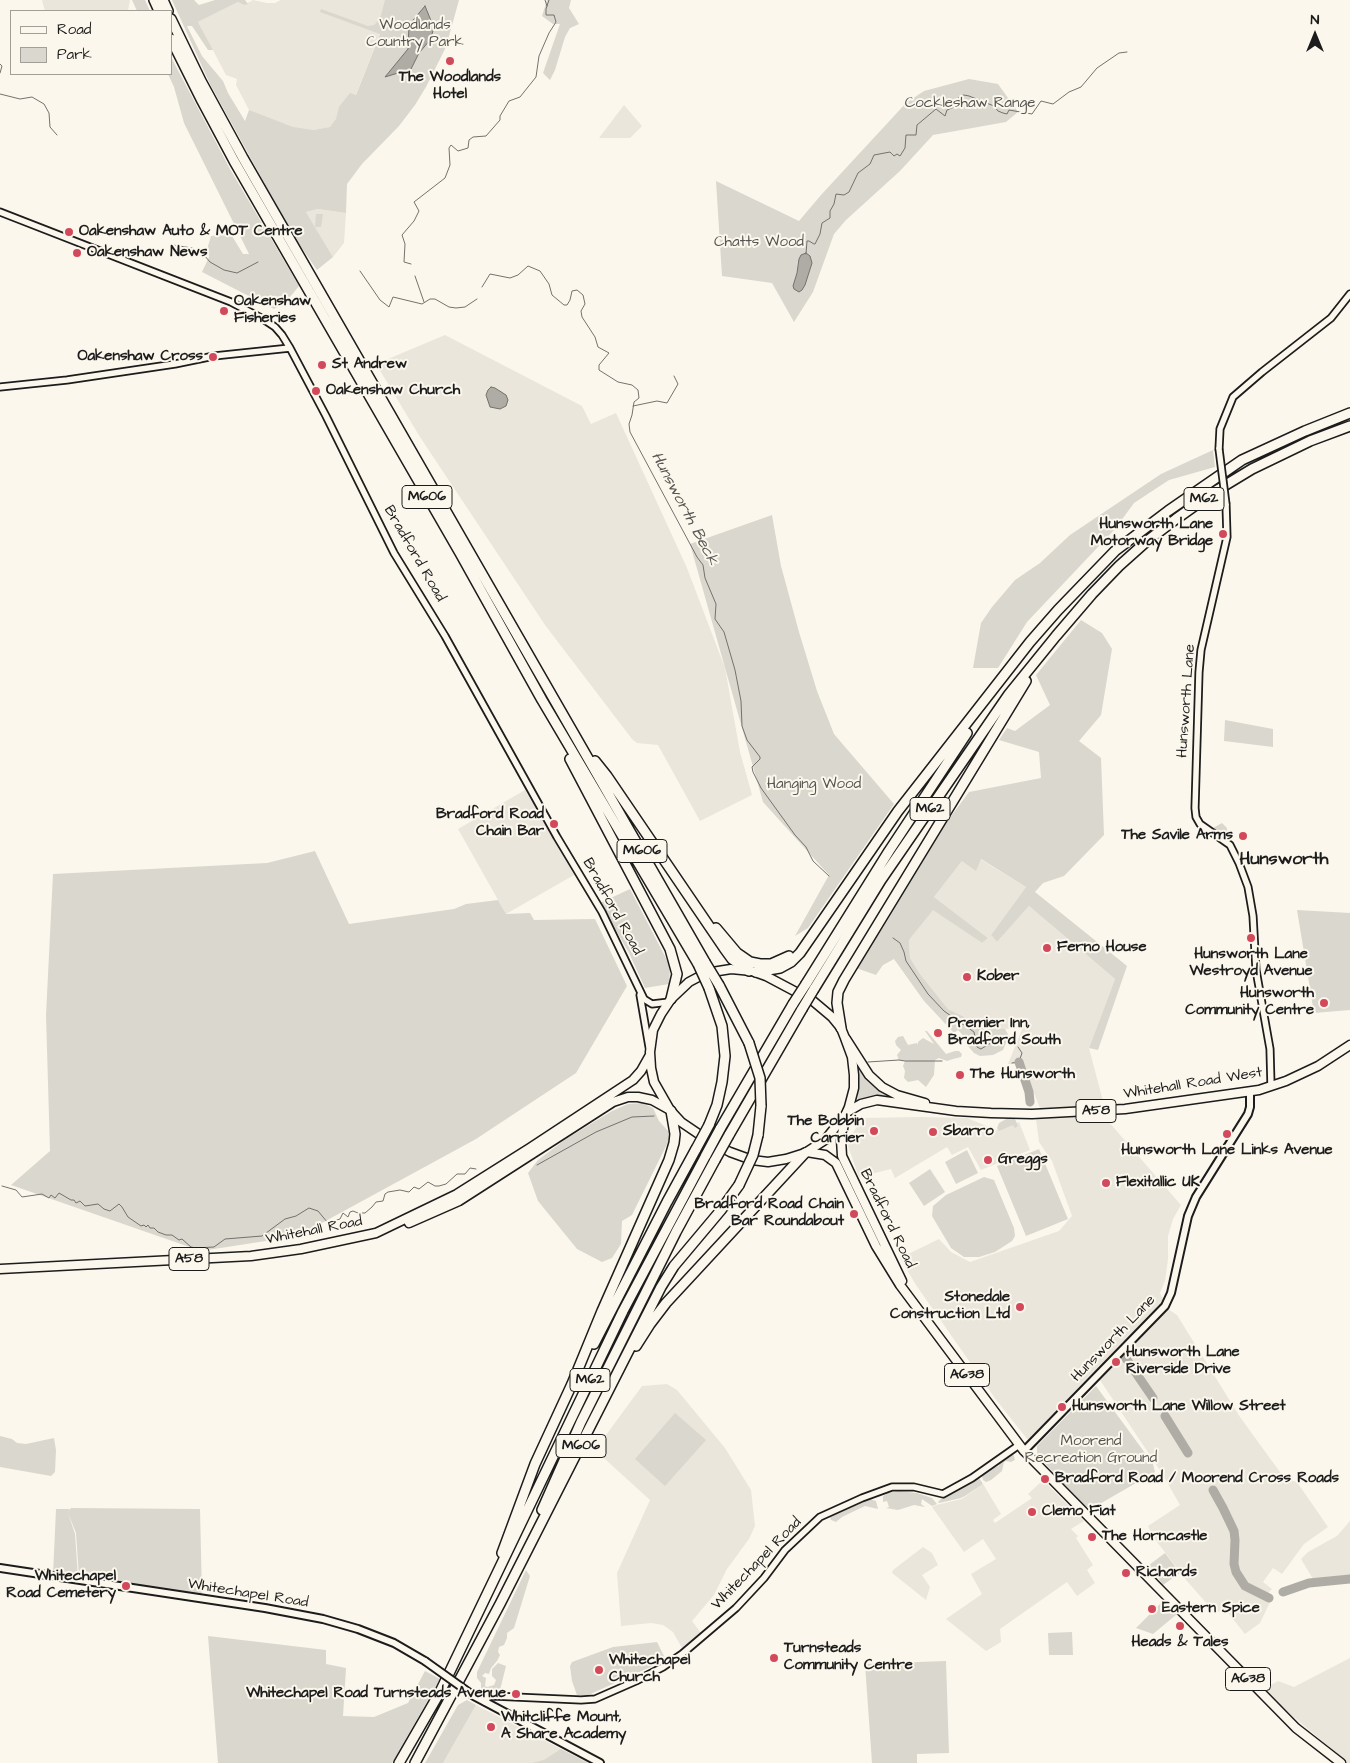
<!DOCTYPE html>
<html>
<head>
<meta charset="utf-8">
<style>
  body { margin:0 }
  #map { position:relative; width:1350px; height:1763px; overflow:hidden; background:#fbf7ec; font-family:"Architects Daughter",sans-serif }
  canvas { display:block }
  .legend { position:absolute; left:10px; top:10px; width:162px; height:65px; box-sizing:border-box; background:#fbf7ec; border:1px solid #a29f99; margin:0; padding:6px 9px; list-style:none; font-size:15px; color:#1c1c1c }
  .legend li { display:flex; align-items:center; gap:10px; height:25px }
  .legend b { width:25px; border:1px solid #a29f99 }
  .north { position:absolute; left:1290px; top:10px; width:50px; height:50px; -webkit-text-stroke:4px #fbf7ec; paint-order:stroke; rotate:0deg; font-size:14px; font-weight:700; line-height:20px; text-align:center; color:#1c1c1c }
  .north::after { content:''; display:block; margin:auto; width:18px; height:22px; background:#1c1c1c; clip-path:polygon(50% 0,100% 100%,50% 72%,0 100%) }
</style>
</head>
<body>
<div id="map">
<canvas width="1350" height="1763"></canvas>
<ul class="legend">
<li><b style="height:6px;background:#fbf7ec"></b>Road</li>
<li><b style="height:14px;background:#dad7ce"></b>Park</li>
</ul>
<div class="north">N</div>
</div>
<script>
const context = document.querySelector('canvas').getContext('2d');
context.lineJoin = 'round';
function fillPath(path, color) { context.fillStyle = color; context.fill(path, 'evenodd'); }
const poly = rows => new Path2D(rows.map(r => 'M' + r).join(''));
function stroke(path, color, width, dash) { context.strokeStyle = color; context.lineWidth = width; context.lineCap = dash ? 'butt' : 'round'; context.setLineDash(dash || []); context.stroke(path); }
function label(font, color, halo, rows, align = 'center') {
  context.font = font + ' "Architects Daughter",sans-serif'; context.lineWidth = 4; context.setLineDash([]); context.textBaseline = 'middle'; context.strokeStyle = halo; context.fillStyle = color; for (const [text, x, y, turn = 0] of rows) {
    context.save(); context.translate(x, y); context.rotate((+turn || 0) * Math.PI / 180); context.textAlign = isNaN(turn) ? turn : align; if (halo) context.strokeText(text, 0, 0); context.fillText(text, 0, 0); context.restore();
  }
}
fillPath(poly([
  [42,0,130,0,128,11,45,11],
  [253,0,267,3,275,3,281,0,393,0,344,125,288,134,249,110,236,85,237,79,226,75,198,22,238,2,244,5],
  [624,105,642,126,630,138,599,138],
  [318,209,346,213,344,243,333,257,306,212],
  [445,335,582,406,591,424,616,413,687,568,725,668,740,752,752,795,700,821,658,745,637,743,632,739,545,625,420,437,376,364],
  [525,790,574,875,506,914,458,829],
  [980,859,1026,887,991,935,997,942,1029,906,1115,979,1089,1048,1104,1105,1040,1108,1022,1064,1008,1064,1023,1027,1005,1029,985,1027,948,1009,920,974,910,958,909,940,933,909,982,943,988,938,934,897,962,861],
  [1101,1113,1181,1205,1173,1219,1168,1236,1168,1259,1165,1281,1160,1293,1168,1309,1177,1315,1240,1417,1285,1479,1297,1482,1328,1527,1304,1544,1282,1574,1273,1568,1263,1582,1272,1589,1269,1592,1270,1602,1260,1623,1245,1634,1225,1609,1215,1613,1187,1581,1154,1538,1148,1526,1180,1505,1163,1475,1094,1371,1028,1440,997,1401,916,1285,900,1258,939,1239,951,1252,970,1262,1059,1231,1072,1216,1052,1161,1039,1142,1036,1119],
  [920,1117,967,1118,996,1130,1019,1122,1030,1150,981,1170,968,1147,952,1155,947,1147,895,1178,891,1169,859,1177,848,1146,854,1131,863,1118],
  [667,1384,677,1390,725,1448,751,1490,755,1526,749,1539,727,1569,714,1595,692,1621,701,1633,682,1648,673,1632,663,1625,651,1623,621,1626,617,1573,650,1500,595,1450,642,1386],
  [1043,1480,1084,1521,1071,1529,1078,1536,1076,1538,1093,1565,1087,1570,1095,1583,1077,1596,1067,1582,1000,1629,1001,1642,986,1651,946,1619,982,1594,971,1574,996,1559,983,1539,964,1552,932,1507,936,1505,962,1499,983,1484,1001,1514,993,1520,995,1523,1032,1498,1028,1494],
  [1350,1521,1350,1575,1313,1579,1301,1559,1308,1552,1337,1536],
  [923,1547,932,1553,938,1565,922,1575,930,1587,926,1600,892,1573,893,1570],
  [1350,1658,1350,1763,1348,1763,1262,1690,1278,1681,1294,1687],
  [476,1705,588,1763,443,1763]
]), '#eae6dc');
fillPath(poly([
  [132,0,145,0,150,11,137,11],
  [172,0,194,0,199,5,215,0,245,0,248,4,244,5,238,2,198,22,213,50,208,50,192,26,187,26,202,56,223,81,228,93,245,121,249,110,293,127,313,130,330,127,336,119,339,107,346,98,350,93,356,95,380,34,320,12,321,9,368,26,374,25,380,19,385,0,459,0,446,47,426,87,415,105,399,126,362,164,347,184,346,213,318,209,306,212,315,227,316,214,323,214,321,227,315,227,333,257,317,270,294,237,210,84],
  [547,0,571,0,569,8,579,24,570,28,565,37,555,70,550,80,543,73,560,24,553,24,542,16],
  [171,57,230,169,299,286,285,303,274,309,202,272,209,257,208,246,211,236,219,235,232,236,243,254,249,254,184,123,174,87,168,74,171,74],
  [969,79,998,84,1018,112,1006,122,933,135,900,171,846,220,834,234,813,292,794,322,772,283,722,276,716,181,799,221,821,195,906,103,924,91],
  [1213,450,1215,467,1169,480,1134,503,1115,529,1027,622,998,668,973,668,981,623,992,607,1015,580,1040,563,1070,535,1161,474],
  [772,515,781,566,799,632,817,691,834,734,894,804,808,928,795,936,829,875,763,802,690,544],
  [1081,620,1102,633,1112,649,1101,715,1079,741,1101,758,1104,835,1064,876,1043,883,1035,892,1127,966,1098,1050,1089,1048,1115,979,1029,906,997,942,991,935,1026,887,981,859,976,871,962,861,934,897,988,938,982,943,933,910,909,940,910,958,920,974,948,1009,985,1027,1005,1029,1009,1036,1003,1050,993,1055,980,1056,974,1053,968,1046,970,1043,958,1030,954,1033,924,1001,894,959,883,965,876,975,856,968,887,921,946,823,969,792,1041,778,1039,752,999,740,1007,728,1015,731,1050,705,1036,675],
  [1225,720,1273,729,1273,747,1224,741],
  [1222,823,1227,828,1227,837,1213,828],
  [315,851,349,924,454,909,466,904,498,900,506,914,530,913,534,920,595,919,627,986,576,1073,476,1139,298,1236,201,1251,11,1185,50,1151,46,1015,53,874,267,863],
  [630,889,669,964,670,970,669,984,645,988,629,953,600,903],
  [1297,910,1350,913,1350,1010,1314,1013],
  [925,1031,927,1031,946,1054,955,1051,959,1051,962,1054,961,1057,953,1059,947,1061,939,1058,935,1060,934,1075,926,1087,918,1080,908,1082,904,1078,905,1071,903,1066,905,1061,899,1060,897,1055,901,1050,896,1045,895,1041,898,1037,903,1036,908,1045,917,1043,918,1045,918,1042,923,1038,934,1044],
  [859,1069,880,1091,890,1097,874,1097,857,1102,859,1085],
  [642,1103,653,1108,659,1121,669,1132,669,1140,632,1215,622,1221,621,1244,612,1258,602,1262,577,1249,538,1201,528,1173,538,1160,566,1139,612,1111,628,1104],
  [1008,1118,1015,1119,1018,1126,1015,1128,1013,1125,999,1131,997,1128,999,1123],
  [1039,1149,1068,1219,1026,1236,997,1166],
  [967,1150,978,1173,956,1184,945,1162],
  [930,1169,945,1192,924,1206,909,1183],
  [984,1177,994,1180,1014,1228,1015,1236,1012,1241,995,1252,979,1257,964,1257,951,1248,932,1216,933,1206,946,1195],
  [1096,1386,1153,1464,1155,1472,1091,1509,1085,1506,1037,1455,1037,1446],
  [675,1413,706,1440,665,1486,635,1459],
  [0,1436,12,1439,17,1443,26,1444,54,1438,56,1450,55,1472,51,1476,0,1467],
  [1011,1453,1013,1453,1015,1460,1011,1462,1006,1461,1004,1462,1002,1471,991,1480,986,1482,983,1480,982,1476,992,1468,999,1466,998,1463,1006,1460,1006,1457],
  [979,1478,983,1484,965,1496,961,1498,939,1503,938,1502,941,1499],
  [898,1491,917,1493,917,1495,917,1493,932,1498,937,1504,932,1506,922,1499,921,1504,925,1507,914,1505,898,1510,886,1508,889,1507,887,1501,883,1502,883,1496,888,1493],
  [870,1499,876,1501,878,1509,865,1506,842,1517,836,1522,831,1520,830,1517],
  [71,1508,200,1509,202,1595,79,1577,76,1533,68,1513],
  [56,1509,70,1509,68,1513,75,1534,78,1577,53,1574],
  [1165,1553,1180,1573,1163,1585,1149,1565],
  [526,1570,530,1576,514,1628,507,1633,507,1638,504,1645,499,1647,498,1652,500,1655,497,1661,491,1668,489,1674,485,1673,482,1676,486,1678,485,1686,487,1687,494,1685,496,1680,492,1676,492,1669,498,1663,506,1666,500,1690,488,1692,481,1689,481,1683,477,1678,477,1672],
  [1164,1600,1177,1614,1153,1634,1136,1628],
  [1072,1632,1073,1655,1049,1655,1048,1633],
  [208,1636,326,1650,326,1664,346,1668,343,1716,374,1717,408,1703,425,1671,440,1679,392,1763,218,1763],
  [657,1642,666,1660,586,1696,577,1695,572,1681,570,1666,572,1662,613,1647],
  [946,1661,949,1753,917,1754,917,1763,872,1763,865,1664],
  [467,1700,476,1705,443,1763,425,1763,458,1705],
  [561,1749,588,1763,532,1763,544,1760]
]), '#dad7ce');
const water = poly([
  [425,6,434,28,430,40,419,53,411,69,385,77,408,49,409,25,425,6],
  [806,253,810,256,812,263,805,285,802,290,799,292,794,289,793,286,797,273,799,259,801,255,806,253],
  [491,387,495,388,506,395,508,400,506,406,500,409,490,407,486,395,488,390,491,387]
]);
fillPath(water, '#afaca5');
stroke(water, '#74726e', 1);
stroke(poly([
  [545,0,547,6],
  [0,64,2,66,0,73],
  [0,94,20,99,32,97,44,104,49,113,50,127,57,135],
  [173,245,192,248,204,255,210,262,224,270,237,273,258,262],
  [806,254,807,241,809,241,814,244,815,244,820,234,822,223,830,218,830,211,834,204,836,194,844,195,849,192,858,173,870,164,874,155,890,152,894,156,897,154,900,156,905,148,906,135,916,135,917,125,936,109,945,116,947,110,954,107,954,104,960,96,964,95,969,96,994,106,998,111,1003,113,1007,114,1009,110,1032,114,1041,101,1053,104,1069,92,1081,87,1097,68,1119,53,1127,52],
  [411,264,404,262,405,244,402,235,414,221,419,211,414,202,445,178,450,165,449,148,451,145,458,151,468,148,469,140,473,137,486,136,500,120,500,116,509,101,520,97,536,77,539,56,549,33,556,22,554,15,546,15,546,9,549,0],
  [360,271,380,300,389,307,393,297,422,304,430,299,435,299,449,307,456,308,465,307,477,299],
  [415,276,424,302],
  [482,287,490,274,510,278,518,275,528,266,540,271,549,284,552,295,564,305,567,305,570,300,572,291,577,290,583,295,585,304,581,311,582,317,595,337,598,347,609,353,599,365,599,370,618,382,632,385,638,390,639,398,634,402,632,415,629,424,630,432,697,557,703,565,705,578,716,604,715,619,724,632,735,670,741,701,742,726,747,740,760,757,760,759,752,767,753,772,761,788,795,835,806,847,813,861,829,876],
  [633,406,657,401,667,403,678,384,674,376],
  [893,938,900,943,904,952,906,961,928,994,944,1011,974,1032,977,1047,981,1049,994,1041,1003,1040],
  [868,1062,899,1060,905,1061,942,1061],
  [1012,1063,1019,1062,1022,1053,1018,1047],
  [537,1165,596,1132,632,1117,654,1116],
  [2,1186,16,1190,22,1197,42,1194,49,1198,51,1195,55,1198,59,1193,71,1200,74,1200,76,1203,80,1201,85,1206,98,1204,104,1209,110,1211,119,1204,122,1207,128,1217,141,1226,144,1225,146,1227,148,1225,150,1228,154,1228,158,1232,166,1235,172,1235,179,1240,182,1239,191,1247,196,1248,214,1247,225,1239,262,1236,285,1219,296,1216,309,1208,318,1211,328,1223,340,1219,343,1213,348,1217,350,1212,353,1211,358,1213,365,1213,372,1207,376,1202,383,1201,385,1194,388,1192,400,1190,409,1192,414,1187,419,1189,428,1182,435,1186,439,1186,446,1184,457,1174,465,1174,470,1168,476,1169]
]), '#74726e', 1);
stroke(poly([
  [1019,1062,1029,1092,1030,1102],
  [1125,1357,1153,1398],
  [1165,1416,1188,1453],
  [1213,1490,1223,1508,1234,1531,1235,1540,1234,1564,1236,1572,1245,1586,1269,1598],
  [1283,1592,1309,1583,1350,1579]
]), '#afaca5', 9);
const tertiary = poly([
  [0,212,231,302,263,319,275,327,282,335,290,348,326,416,394,553,445,636,557,837,602,912,644,999,652,1004,669,1002],
  [0,387,67,380,175,364,214,356,290,348],
  [1219,449,1220,429,1233,397,1262,372,1331,318,1350,294],
  [1226,504,1227,537,1201,650,1199,672,1195,808,1196,817,1200,824,1230,845,1239,863,1248,887,1253,916,1256,970,1270,1049,1271,1086],
  [640,995,649,1047],
  [485,1702,488,1697,493,1696,581,1700,595,1699,636,1681,663,1667,682,1654,736,1608,764,1578,785,1550,820,1517,862,1498,892,1487,914,1487,943,1494,972,1478,1019,1445]
]);
const secondary = poly([
  [1024,1451,1165,1306,1171,1293,1188,1216,1196,1197,1248,1114,1250,1107,1250,1091],
  [0,1568,265,1608,323,1619,358,1629,394,1643,425,1661],
  [474,1696,600,1763]
]);
const primary = poly([
  [846,1039,869,1075,882,1087,897,1095,925,1103],
  [847,1112,861,1104,877,1100,956,1111,991,1113,1032,1114,1125,1109,1259,1090,1286,1081,1318,1066,1350,1045],
  [846,1114,841,1139,842,1156,902,1281],
  [807,1152,825,1155,836,1163,876,1246,900,1285,1024,1451,1296,1728,1341,1763]
]);
const trunk = poly([
  [731,969,752,971,766,976,813,1001,832,1017,841,1028,845,1038,852,1057,854,1075,854,1088,849,1107,846,1114,825,1140,805,1153,786,1159,768,1162,752,1160,730,1152,709,1141,681,1122,670,1110,654,1082,651,1068,650,1052,653,1030,661,1014,671,999,689,982,706,973,731,969],
  [409,1223,459,1201,613,1102,628,1097,638,1097,652,1100,670,1110],
  [0,1269,251,1256,301,1249,376,1233,457,1194,530,1148,633,1080,641,1071,650,1055]
]);
const motorway = poly([
  [154,0,159,11],
  [163,0,168,11],
  [171,19,201,81,243,158,705,962],
  [171,39,202,101,234,161,460,553,542,700,698,964],
  [570,759,670,949,677,974,671,999],
  [595,761,607,776,724,948,732,959,749,971],
  [716,928,737,953,750,962,760,964,771,964,789,956],
  [756,972,780,968,791,962,800,953,898,811,1030,642,1058,610,1115,551,1168,511,1242,460,1305,431,1350,413],
  [806,984,889,851,967,733],
  [719,985,749,1043],
  [814,989,881,880,1009,694,1056,636,1092,594,1119,566,1147,541,1176,519,1214,492,1252,469,1310,441,1350,426],
  [841,1028,837,1003,838,992,844,980,1026,681],
  [709,1125,717,1105,722,1082,725,1056,722,1026,709,988],
  [720,1129,793,1004],
  [729,1135,802,1009],
  [758,1135,761,1106],
  [594,1344,667,1202,696,1149],
  [636,1346,650,1324,666,1303,805,1153],
  [542,1510,581,1422,676,1232,715,1160],
  [502,1553,535,1464,572,1384,602,1311,669,1160,674,1143,675,1134,671,1111],
  [399,1763,440,1692,623,1311,706,1155],
  [415,1763,500,1604,661,1287,674,1266,721,1210,739,1185]
]);
stroke(tertiary, '#1c1c1c', 9);
stroke(secondary, '#1c1c1c', 10);
stroke(primary, '#1c1c1c', 11);
stroke(trunk, '#1c1c1c', 11);
stroke(motorway, '#1c1c1c', 12);
stroke(tertiary, '#fbf7ec', 5.5);
stroke(secondary, '#fbf7ec', 6);
stroke(primary, '#fbf7ec', 8);
stroke(trunk, '#fbf7ec', 8);
stroke(motorway, '#fbf7ec', 9);
const tertiaryBridge = poly([
  [1219,449,1226,504]
]);
const secondaryBridge = poly([
  [425,1661,474,1696]
]);
const motorwayBridge = poly([
  [705,962,719,985],
  [698,964,709,988],
  [793,1004,806,984],
  [802,1009,814,989],
  [749,1043,760,1078,761,1106],
  [696,1149,709,1125],
  [706,1155,720,1129],
  [715,1160,729,1135],
  [739,1185,753,1155,758,1135]
]);
stroke(tertiaryBridge, '#1c1c1c', 9, []);
stroke(secondaryBridge, '#1c1c1c', 10, []);
stroke(motorwayBridge, '#1c1c1c', 12, []);
stroke(tertiaryBridge, '#fbf7ec', 5.5);
stroke(secondaryBridge, '#fbf7ec', 6);
stroke(motorwayBridge, '#fbf7ec', 9);
for (const [x, y, r, color] of [
  [450,61,5,"#d1495b"],
  [69,232,5,"#d1495b"],
  [77,253,5,"#d1495b"],
  [224,311,5,"#d1495b"],
  [213,357,5,"#d1495b"],
  [322,365,5,"#d1495b"],
  [316,391,5,"#d1495b"],
  [1223,534,5,"#d1495b"],
  [554,824,5,"#d1495b"],
  [1243,836,5,"#d1495b"],
  [1251,938,5,"#d1495b"],
  [1047,948,5,"#d1495b"],
  [967,977,5,"#d1495b"],
  [1324,1003,5,"#d1495b"],
  [938,1033,5,"#d1495b"],
  [960,1075,5,"#d1495b"],
  [874,1131,5,"#d1495b"],
  [933,1132,5,"#d1495b"],
  [1227,1134,5,"#d1495b"],
  [988,1160,5,"#d1495b"],
  [1106,1183,5,"#d1495b"],
  [854,1214,5,"#d1495b"],
  [1020,1307,5,"#d1495b"],
  [1116,1362,5,"#d1495b"],
  [1062,1407,5,"#d1495b"],
  [1045,1479,5,"#d1495b"],
  [1032,1512,5,"#d1495b"],
  [1092,1537,5,"#d1495b"],
  [1126,1573,5,"#d1495b"],
  [126,1586,5,"#d1495b"],
  [1152,1609,5,"#d1495b"],
  [1180,1626,5,"#d1495b"],
  [774,1658,5,"#d1495b"],
  [599,1670,5,"#d1495b"],
  [516,1694,5,"#d1495b"],
  [491,1727,5,"#d1495b"]
]) { const dot = new Path2D(); dot.arc(x, y, r, 0, 2 * Math.PI); context.fillStyle = color; context.fill(dot); stroke(dot, '#fbf7ec', 2); }
for (const [x, y, w] of [
  [427,497,50],
  [1204,499,40],
  [930,809,40],
  [642,851,50],
  [1096,1111,40],
  [189,1259,40],
  [967,1375,45],
  [590,1380,40],
  [581,1446,50],
  [1248,1679,45]
]) { const box = new Path2D(); box.roundRect(x - w / 2, y - 11.5, w, 23, 4); context.fillStyle = '#fbf7ec'; context.fill(box); stroke(box, '#1c1c1c', 1); }
label('bold 14px', '#1c1c1c', null, [
  ["M606",427,497],
  ["M62",1204,499],
  ["M62",930,809],
  ["M606",642,851],
  ["A58",1096,1111],
  ["A58",189,1259],
  ["A638",967,1375],
  ["M62",590,1380],
  ["M606",581,1446],
  ["A638",1248,1679]
]);
label('15px', '#555451', '#fbf7ec', [
  ["Woodlands",415,26],
  ["Country Park",415,43],
  ["Cockleshaw Range",970,104],
  ["Chatts Wood",759,243],
  ["Hanging Wood",814,785],
  ["Moorend",1091,1442],
  ["Recreation Ground",1091,1459]
]);
label('bold 15px', '#1c1c1c', '#fbf7ec', [
  ["The Woodlands",450,78,"center"],
  ["Hotel",450,95,"center"],
  ["Oakenshaw Auto & MOT Centre",79,232],
  ["Oakenshaw News",87,253],
  ["Oakenshaw",234,302],
  ["Fisheries",234,319],
  ["Oakenshaw Cross",203,357,"right"],
  ["St Andrew",332,365],
  ["Oakenshaw Church",326,391],
  ["Hunsworth Lane",1213,525,"right"],
  ["Motorway Bridge",1213,542,"right"],
  ["Bradford Road",544,815,"right"],
  ["Chain Bar",544,832,"right"],
  ["The Savile Arms",1233,836,"right"],
  ["Ferno House",1057,948],
  ["Hunsworth Lane",1251,955,"center"],
  ["Westroyd Avenue",1251,972,"center"],
  ["Kober",977,977],
  ["Hunsworth",1314,994,"right"],
  ["Community Centre",1314,1011,"right"],
  ["Premier Inn,",948,1024],
  ["Bradford South",948,1041],
  ["The Hunsworth",970,1075],
  ["The Bobbin",864,1122,"right"],
  ["Carrier",864,1139,"right"],
  ["Sbarro",943,1132],
  ["Hunsworth Lane Links Avenue",1227,1151,"center"],
  ["Greggs",998,1160],
  ["Flexitallic UK",1116,1183],
  ["Bradford Road Chain",844,1205,"right"],
  ["Bar Roundabout",844,1222,"right"],
  ["Stonedale",1010,1298,"right"],
  ["Construction Ltd",1010,1315,"right"],
  ["Hunsworth Lane",1126,1353],
  ["Riverside Drive",1126,1370],
  ["Hunsworth Lane Willow Street",1072,1407],
  ["Bradford Road / Moorend Cross Roads",1055,1479],
  ["Clemo Fiat",1042,1512],
  ["The Horncastle",1102,1537],
  ["Richards",1136,1573],
  ["Whitechapel",116,1577,"right"],
  ["Road Cemetery",116,1594,"right"],
  ["Eastern Spice",1162,1609],
  ["Heads & Tales",1180,1643,"center"],
  ["Turnsteads",784,1649],
  ["Community Centre",784,1666],
  ["Whitechapel",609,1661],
  ["Church",609,1678],
  ["Whitechapel Road Turnsteads Avenue",506,1694,"right"],
  ["Whitcliffe Mount,",501,1718],
  ["A Share Academy",501,1735]
], 'left');
label('15px', '#1c1c1c', '#fbf7ec', [
  ["Bradford Road",414,554,60],
  ["Hunsworth Lane",1187,701,-86],
  ["Bradford Road",612,907,61],
  ["Whitehall Road West",1193,1084,-9],
  ["Bradford Road",887,1219,64],
  ["Whitehall Road",314,1231,-11],
  ["Hunsworth Lane",1114,1339,-46],
  ["Whitechapel Road",757,1564,-46],
  ["Whitechapel Road",248,1594,9]
]);
label('italic 16px', '#575653', '#fbf7ec', [
  ["Hunsworth Beck",684,509,62]
]);
label('bold 18px', '#1c1c1c', '#fbf7ec', [
  ["Hunsworth",1284,860]
]);
</script>
</body>
</html>
